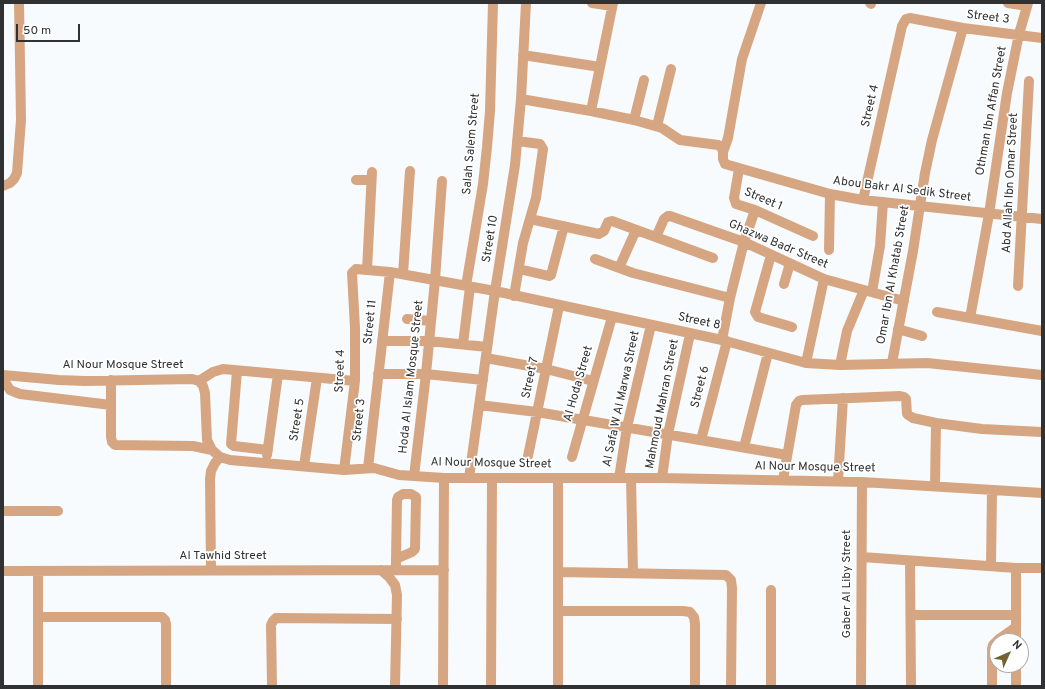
<!DOCTYPE html>
<html>
<head>
<meta charset="utf-8">
<style>
  body { margin:0 }
  #map { position:relative; width:1045px; height:689px; overflow:hidden; background:#f8fbfe; font-family:Overpass,sans-serif }
  canvas { display:block }
  .frame { position:absolute; inset:0; border:4px solid #303132; pointer-events:none }
  .north { position:absolute; left:989px; top:633px; width:40px; height:40px; box-sizing:border-box; background:#fff; border:1px solid #acadad; border-radius:50%; rotate:45deg; font-size:11px; font-weight:700; line-height:16px; text-align:center; color:#303132 }
  .north::after { content:''; display:block; margin:auto; width:14px; height:18px; background:#6f6330; clip-path:polygon(50% 0,100% 100%,50% 72%,0 100%) }
  .scale { position:absolute; left:16px; top:24px; width:64px; height:18px; box-sizing:border-box; border:2px solid #303132; border-top:0; padding-left:5px; font-size:12px; line-height:14px; white-space:nowrap; color:#303132; -webkit-text-stroke:3px #fff; paint-order:stroke }
</style>
</head>
<body>
<div id="map">
<canvas width="1045" height="689"></canvas>
<div class="frame"></div>
<div class="north">N</div>
<div class="scale">50 m</div>
</div>
<script>
const context = document.querySelector('canvas').getContext('2d');
context.lineJoin = 'round';
const poly = rows => new Path2D(rows.map(r => 'M' + r).join(''));
function stroke(path, color, width, dash) { context.strokeStyle = color; context.lineWidth = width; context.lineCap = dash ? 'butt' : 'round'; context.setLineDash(dash || []); context.stroke(path); }
function label(font, color, halo, rows, align = 'center') {
  context.font = font + ' Overpass,sans-serif'; context.lineWidth = 3.5; context.setLineDash([]); context.textBaseline = 'middle'; context.strokeStyle = halo; context.fillStyle = color; for (const [text, x, y, turn = 0] of rows) {
    context.save(); context.translate(x, y); context.rotate((+turn || 0) * Math.PI / 180); context.textAlign = isNaN(turn) ? turn : align; if (halo) context.strokeText(text, 0, 0); context.fillText(text, 0, 0); context.restore();
  }
}
stroke(poly([
  [592,3,612,6],
  [870,3,871,4],
  [1008,3,1027,6],
  [523,55,600,67],
  [521,99,591,111,634,120,662,128,680,140,718,145,722,148,723,152,723,159,725,164,830,194,863,200,1042,219],
  [591,111,613,3],
  [634,120,644,80],
  [657,126,671,69],
  [723,152,728,138,742,59,761,3],
  [739,169,734,198,736,204,755,210,813,236],
  [356,180,371,180],
  [3,186,10,183,14,179,17,173,21,120,19,3],
  [863,200,902,26,906,19,910,18,963,28,1042,38],
  [530,219,599,234,604,231,608,222,612,221,713,258],
  [656,237,664,219,668,216,670,216,744,242,824,279,904,301],
  [829,250,830,194],
  [771,255,755,312,758,317,792,327],
  [595,259,633,273,730,298],
  [619,268,636,230],
  [519,269,549,276,551,275,564,226],
  [367,270,372,172],
  [403,274,410,171],
  [784,284,790,263],
  [466,286,483,184,487,147,490,111,493,3],
  [1018,286,1029,81],
  [872,292,880,246,883,202],
  [514,296,523,243,536,198,543,149,540,144,517,141],
  [937,312,1042,331],
  [970,318,989,214,1007,93,1019,34,1028,3],
  [407,319,431,321],
  [898,329,922,336],
  [722,340,730,298,744,242,755,210],
  [382,341,429,341,487,347],
  [463,344,470,287],
  [486,358,546,369,593,381],
  [806,363,824,279],
  [892,363,913,251,925,173,932,140,963,28],
  [840,365,847,331,864,290],
  [237,371,231,444,234,446,268,450],
  [378,374,426,374,483,380],
  [3,375,59,380,85,381,192,379,199,381,203,386,205,393,207,440,212,450,220,457,230,460,344,470,374,468,399,475,444,478,662,478,862,482,1042,493],
  [3,379,10,390,20,394,111,405],
  [111,380,111,437,112,442,115,445,193,446,212,450],
  [199,381,213,372,223,369,355,381],
  [479,405,537,412,787,455],
  [701,440,727,341],
  [744,447,768,353],
  [267,455,278,374],
  [528,456,559,306],
  [572,457,612,317],
  [304,466,317,378],
  [368,468,390,272],
  [344,470,355,381,355,328,352,273,356,269,390,272,495,291,722,340,806,363,840,365,927,363,1042,375],
  [414,476,426,374,435,280,442,181],
  [469,478,495,291,515,165,521,99,526,3],
  [619,478,627,427,651,325],
  [631,478,633,573],
  [662,478,668,434,690,334],
  [783,480,796,405,799,401,802,400,900,396,904,397,906,399,907,414,913,418,936,423,982,429,1042,432],
  [838,481,843,398],
  [935,486,936,423],
  [3,511,58,511],
  [862,557,1016,568,1042,568],
  [910,561,911,686],
  [991,566,992,490],
  [211,570,210,479,211,471,215,463,220,457],
  [381,570,389,577,395,585,397,595,395,686],
  [396,570,396,559,397,500,398,497,403,494,411,494,416,497,416,500,415,549,412,552,396,559],
  [3,571,444,570],
  [38,571,38,686],
  [558,572,726,575,731,580,732,588,731,686],
  [771,590,771,686],
  [558,611,683,611,690,612,694,617,695,624,695,686],
  [911,615,1016,615],
  [38,617,162,617,165,620,166,624,166,686],
  [1016,641,1016,568],
  [272,686,271,625,273,621,276,618,397,619],
  [443,686,444,478],
  [491,686,492,478],
  [558,686,558,478],
  [861,686,862,482],
  [992,686,992,649,993,645,999,639,1016,627],
  [1016,686,1016,665]
]), '#d6a682', 10);
label('12px', '#303132', '#fff', [
  ["Street 3",988,18,7],
  ["Street 4",871,106,-77],
  ["Othman Ibn Affan Street",992,111,-80],
  ["Salah Salem Street",472,144,-85],
  ["Abd Allah Ibn Omar Street",1011,183,-87],
  ["Abou Bakr Al Sedik Street",902,190,7],
  ["Street 1",763,200,23],
  ["Street 10",491,239,-81],
  ["Ghazwa Badr Street",778,245,23],
  ["Omar Ibn Al Khatab Street",894,275,-80],
  ["Street 11",371,322,-84],
  ["Street 8",699,322,12],
  ["Al Nour Mosque Street",123,366],
  ["Street 4",341,371,-88],
  ["Hoda Al Islam Mosque Street",412,377,-84],
  ["Street 7",531,378,-78],
  ["Al Hoda Street",579,384,-74],
  ["Street 6",701,387,-76],
  ["Al Safa W Al Marwa Street",622,399,-78],
  ["Mahmoud Mahran Street",663,404,-79],
  ["Street 5",298,420,-81],
  ["Street 3",360,420,-84],
  ["Al Nour Mosque Street",491,464,1],
  ["Al Nour Mosque Street",815,468,1],
  ["Al Tawhid Street",223,557],
  ["Gaber Al Liby Street",848,584,-90]
]);
</script>
</body>
</html>
